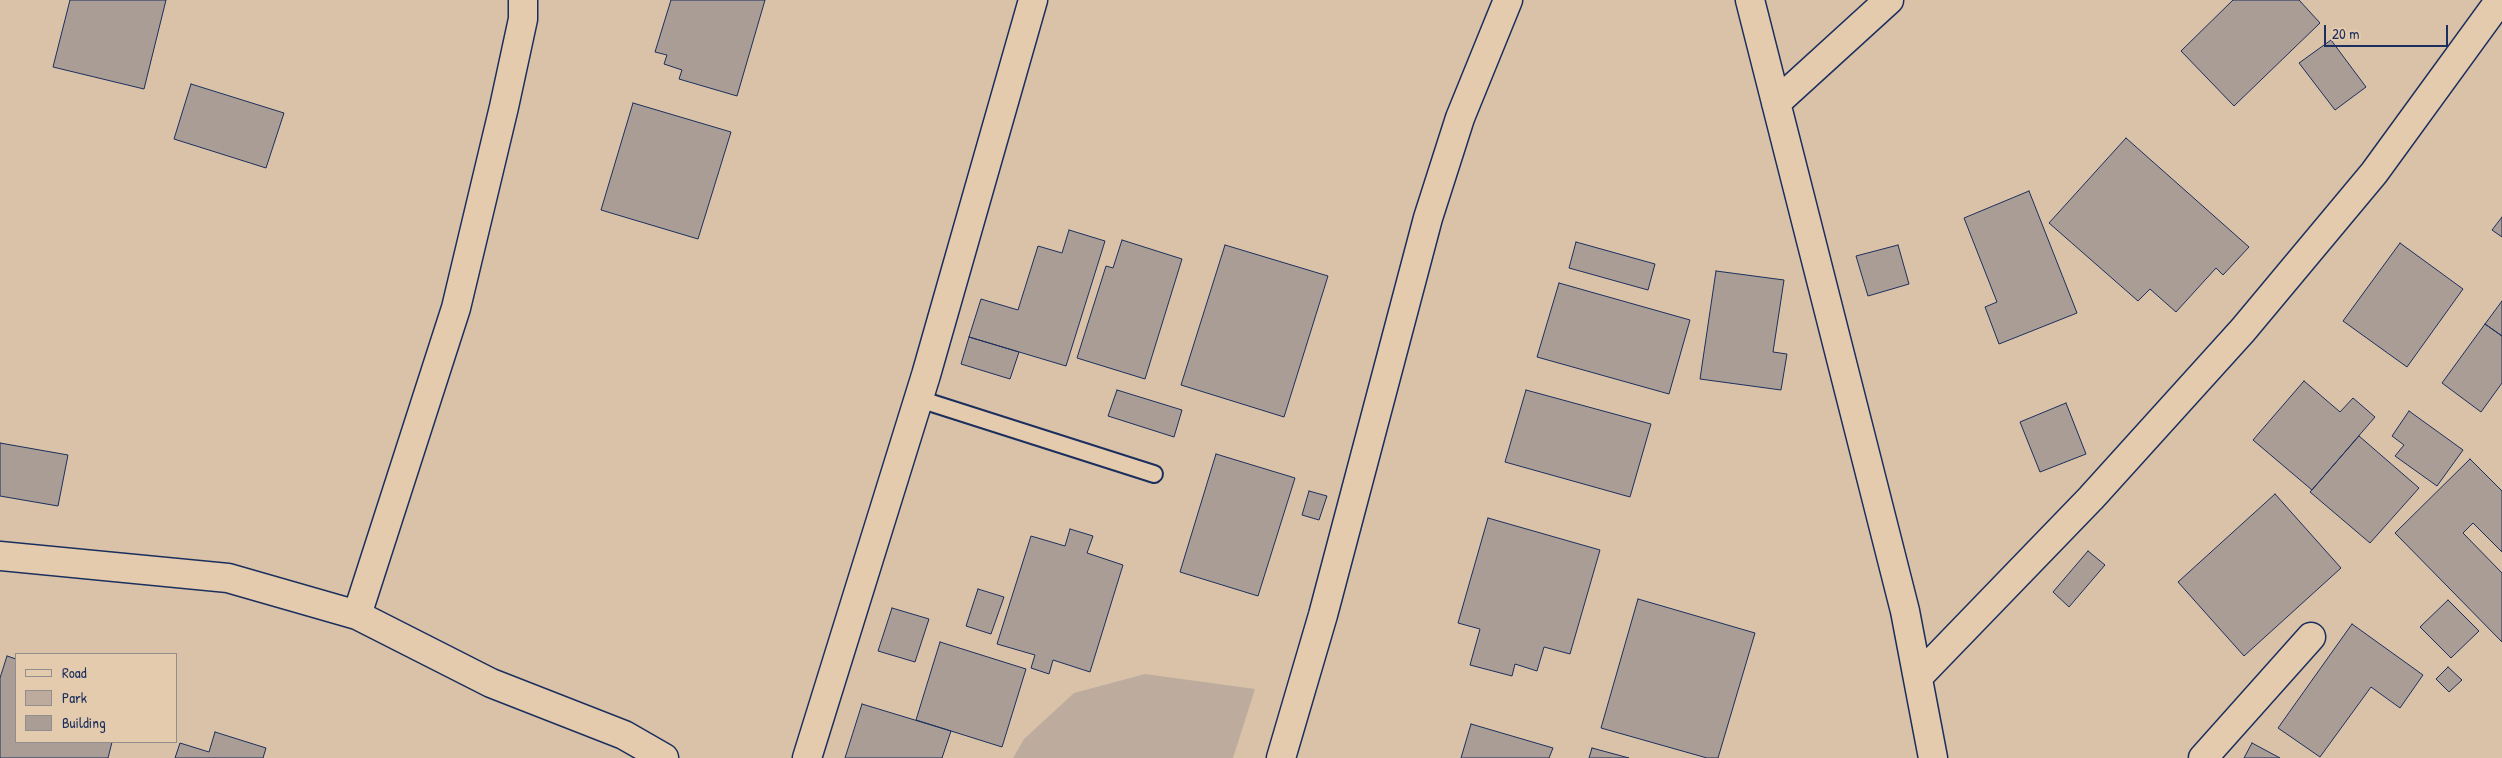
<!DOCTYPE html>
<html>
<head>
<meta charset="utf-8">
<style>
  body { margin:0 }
  #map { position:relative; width:2502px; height:758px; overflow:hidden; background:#d9c2a8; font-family:"Patrick Hand",sans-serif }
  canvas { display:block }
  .legend { position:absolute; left:15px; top:653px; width:162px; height:90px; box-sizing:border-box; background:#e5cbad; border:1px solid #948d8d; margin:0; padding:6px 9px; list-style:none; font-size:15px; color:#1b2f5e }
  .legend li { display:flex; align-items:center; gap:10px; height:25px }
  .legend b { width:25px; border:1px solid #948d8d }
  .scale { position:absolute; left:2324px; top:25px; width:124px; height:22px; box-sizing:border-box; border:2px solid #1b2f5e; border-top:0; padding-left:6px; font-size:15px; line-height:18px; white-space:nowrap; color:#1b2f5e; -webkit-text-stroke:4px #e5cbad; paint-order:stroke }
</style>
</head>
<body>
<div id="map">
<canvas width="2502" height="758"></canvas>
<ul class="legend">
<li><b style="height:6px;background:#e5cbad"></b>Road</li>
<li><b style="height:14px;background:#bdac9d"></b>Park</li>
<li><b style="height:14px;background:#aa9d95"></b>Building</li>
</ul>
<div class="scale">20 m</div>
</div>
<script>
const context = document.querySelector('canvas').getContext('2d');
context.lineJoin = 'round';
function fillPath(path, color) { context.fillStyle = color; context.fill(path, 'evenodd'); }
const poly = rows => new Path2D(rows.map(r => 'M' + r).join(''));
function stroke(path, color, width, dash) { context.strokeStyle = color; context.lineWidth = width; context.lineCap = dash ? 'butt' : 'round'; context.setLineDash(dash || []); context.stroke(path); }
fillPath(poly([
  [1145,674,1255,689,1233,758,1013,758,1024,739,1074,693]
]), '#bdac9d');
const building = poly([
  [70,0,166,0,144,89,53,67,70,0],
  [671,0,765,0,737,96,679,79,682,70,664,64,667,55,655,52,671,0],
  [2233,0,2299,0,2320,23,2234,106,2181,51,2233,0],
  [2331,40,2366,87,2335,110,2299,63,2331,40],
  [191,84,284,113,266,168,174,139,191,84],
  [633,103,731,132,698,239,601,210,633,103],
  [2126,138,2249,247,2223,275,2216,268,2176,312,2150,289,2138,301,2049,223,2126,138],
  [2029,191,2077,313,1999,344,1985,307,1997,302,1964,218,2029,191],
  [2502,217,2502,237,2492,230,2502,217],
  [1069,230,1105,241,1066,366,969,337,981,299,1018,310,1038,246,1062,253,1069,230],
  [1122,240,1182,259,1145,379,1077,358,1106,266,1113,268,1122,240],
  [1576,242,1655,264,1648,290,1569,268,1576,242],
  [2400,243,2463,289,2407,367,2343,321,2400,243],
  [1225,245,1328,276,1284,417,1181,385,1225,245],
  [1898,245,1909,284,1868,296,1856,256,1898,245],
  [1716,271,1784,280,1773,352,1787,354,1781,390,1700,379,1716,271],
  [1559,283,1690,320,1669,394,1537,357,1559,283],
  [2502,301,2502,336,2485,324,2502,301],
  [2485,324,2502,336,2502,383,2481,412,2442,383,2485,324],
  [969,337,1019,352,1010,379,961,364,969,337],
  [2304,381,2340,412,2353,398,2375,417,2312,490,2253,440,2304,381],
  [1117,390,1182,410,1174,437,1108,416,1117,390],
  [1526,390,1651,424,1630,497,1505,462,1526,390],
  [2066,403,2086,454,2040,472,2020,422,2066,403],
  [2409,411,2463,450,2437,486,2395,456,2404,445,2392,436,2409,411],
  [2359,436,2419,488,2370,543,2310,492,2359,436],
  [0,443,68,455,58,506,0,496,0,443],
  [1216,454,1295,478,1258,596,1180,572,1216,454],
  [2470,459,2502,491,2502,552,2473,523,2463,533,2502,573,2502,642,2395,533,2470,459],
  [1309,491,1327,496,1319,520,1302,515,1309,491],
  [2275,494,2341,568,2244,656,2178,582,2275,494],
  [1488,518,1600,550,1570,654,1544,647,1537,671,1515,664,1512,676,1470,665,1480,629,1458,623,1488,518],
  [1070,529,1093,536,1087,553,1123,565,1090,672,1053,660,1049,674,1031,668,1035,655,997,644,1031,536,1065,546,1070,529],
  [2088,551,2105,565,2069,607,2053,592,2088,551],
  [978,589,1004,597,991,634,966,626,978,589],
  [1638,599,1755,633,1718,758,1707,758,1601,728,1638,599],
  [2448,600,2479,631,2451,658,2420,627,2448,600],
  [892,608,929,619,915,662,878,651,892,608],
  [2352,624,2423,675,2400,708,2371,687,2320,757,2278,728,2352,624],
  [940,642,1026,669,1002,747,916,720,940,642],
  [7,656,16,659,16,742,112,742,108,758,0,758,0,678,7,656],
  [2448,667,2462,680,2449,692,2436,679,2448,667],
  [862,704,951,731,942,758,845,758,862,704],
  [1471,724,1553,748,1549,758,1461,758,1471,724],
  [215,732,266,748,263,758,175,758,180,743,209,752,215,732],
  [2252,743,2280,758,2244,758,2252,743],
  [1592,748,1629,758,1589,758,1592,748]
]);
fillPath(building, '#aa9d95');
stroke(building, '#1b2f5e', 1);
const lane = poly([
  [919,399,1154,474]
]);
const street = poly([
  [1750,0,1905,611,1933,758],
  [1776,103,1889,0],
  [0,556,228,578,357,615,491,683,624,735,664,758],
  [357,615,456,308,504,107,523,19,523,0],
  [1918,677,2091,498,2243,330,2374,173,2500,0],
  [807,758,926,375,1033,0],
  [1281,758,1323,615,1428,218,1460,118,1508,0],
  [2203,758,2311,637]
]);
stroke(lane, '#1b2f5e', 20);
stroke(street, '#1b2f5e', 31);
stroke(lane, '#e5cbad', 16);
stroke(street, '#e5cbad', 28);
</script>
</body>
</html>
